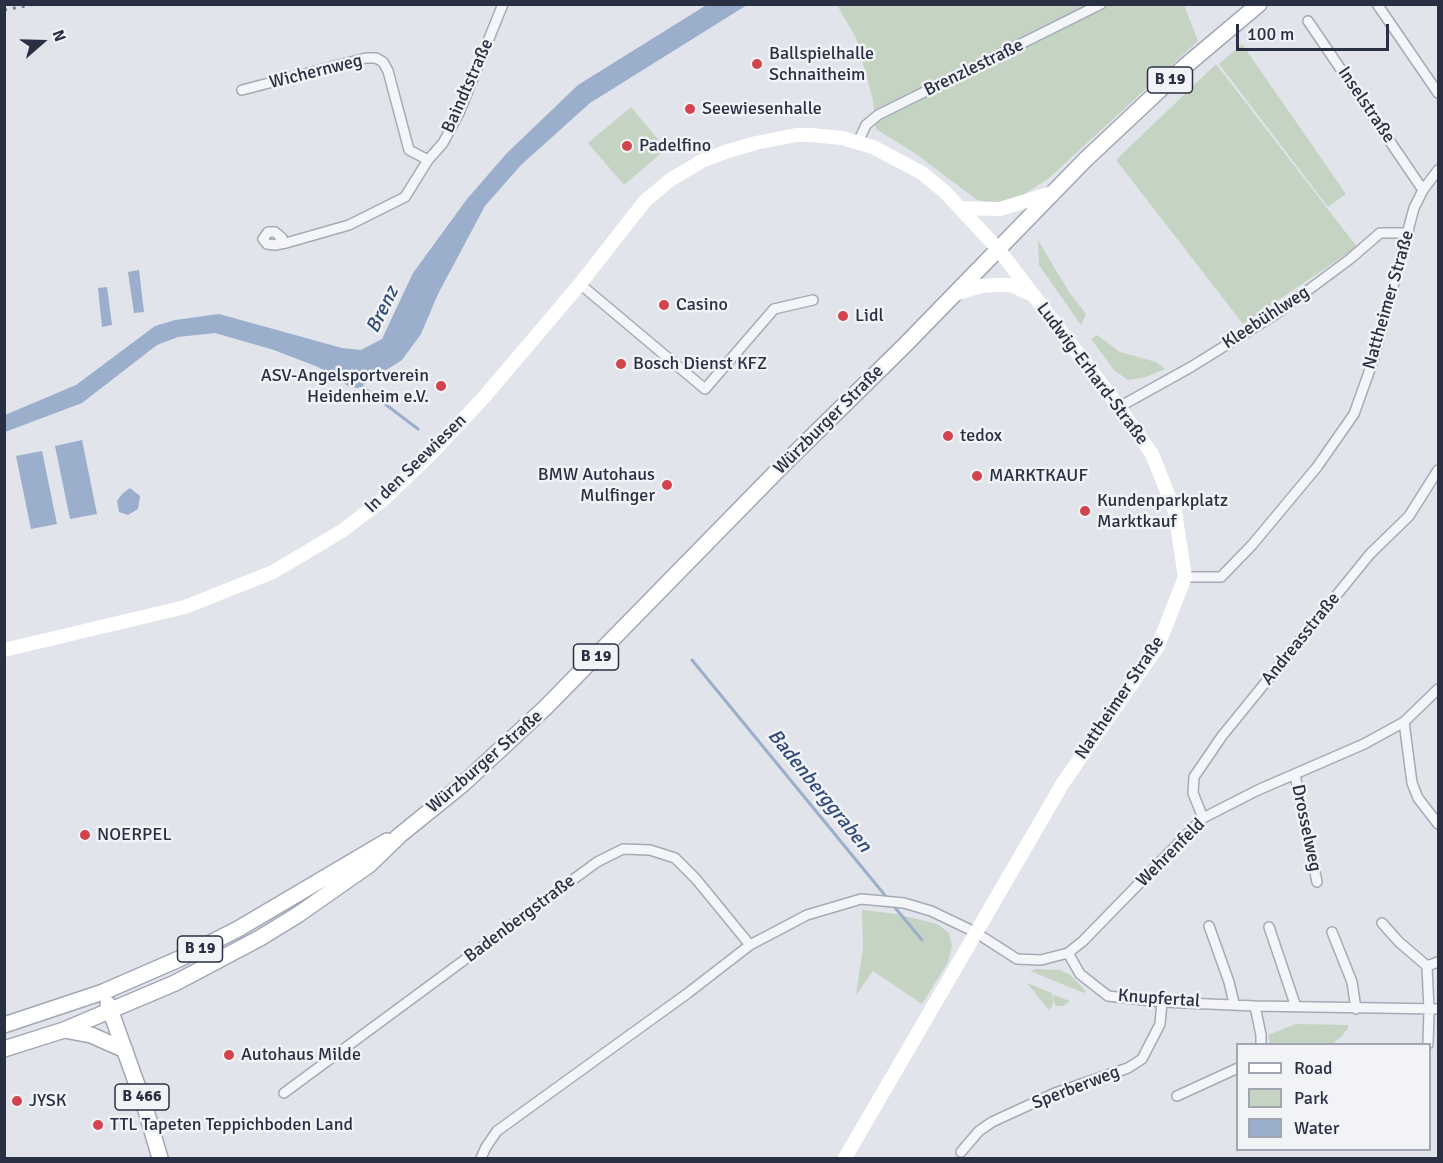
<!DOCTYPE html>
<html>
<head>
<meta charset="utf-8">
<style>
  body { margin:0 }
  #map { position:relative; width:1443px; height:1163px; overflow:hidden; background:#e1e4ea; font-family:Signika,sans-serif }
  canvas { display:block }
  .frame { position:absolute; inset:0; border:6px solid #293043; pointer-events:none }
  .legend { position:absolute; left:1236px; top:1043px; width:195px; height:108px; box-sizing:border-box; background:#f1f3f7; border:2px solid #a1a5af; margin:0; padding:8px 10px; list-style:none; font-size:18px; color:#293043 }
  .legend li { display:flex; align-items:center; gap:12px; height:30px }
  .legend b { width:30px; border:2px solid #a1a5af }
  .north { position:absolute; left:12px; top:12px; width:60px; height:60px; -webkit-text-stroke:4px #f1f3f7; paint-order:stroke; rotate:70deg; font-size:16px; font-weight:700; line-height:24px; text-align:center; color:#293043 }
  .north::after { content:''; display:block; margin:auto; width:21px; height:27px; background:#293043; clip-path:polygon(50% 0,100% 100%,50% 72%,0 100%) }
  .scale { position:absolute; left:1236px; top:24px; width:153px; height:27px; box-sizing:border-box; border:3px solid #293043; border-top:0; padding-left:8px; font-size:18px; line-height:21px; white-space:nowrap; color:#293043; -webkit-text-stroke:4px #f1f3f7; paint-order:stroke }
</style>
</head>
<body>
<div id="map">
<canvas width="1443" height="1163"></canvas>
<div class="frame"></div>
<ul class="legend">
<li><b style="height:8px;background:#fff"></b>Road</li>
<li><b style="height:16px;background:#c5d4c2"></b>Park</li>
<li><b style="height:16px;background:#9baecb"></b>Water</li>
</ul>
<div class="north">N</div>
<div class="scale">100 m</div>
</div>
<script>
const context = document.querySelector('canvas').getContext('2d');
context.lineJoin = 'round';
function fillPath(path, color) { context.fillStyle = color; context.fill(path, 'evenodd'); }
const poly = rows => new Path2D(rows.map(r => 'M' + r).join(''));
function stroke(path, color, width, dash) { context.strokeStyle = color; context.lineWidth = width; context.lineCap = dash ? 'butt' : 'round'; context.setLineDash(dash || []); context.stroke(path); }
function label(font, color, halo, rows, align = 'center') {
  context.font = font + ' Signika,sans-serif'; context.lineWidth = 5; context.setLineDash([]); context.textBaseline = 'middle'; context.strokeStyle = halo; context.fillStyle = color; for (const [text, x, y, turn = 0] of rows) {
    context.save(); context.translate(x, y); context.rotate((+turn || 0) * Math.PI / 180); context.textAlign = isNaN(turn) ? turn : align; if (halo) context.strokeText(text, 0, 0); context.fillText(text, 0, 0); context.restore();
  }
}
fillPath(poly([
  [837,5,1184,5,1198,41,1049,178,1014,201,993,204,977,200,916,154,876,129,873,100,856,38],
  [1242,44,1346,194,1328,207,1219,64],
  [1216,64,1357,247,1243,324,1116,160],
  [631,107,666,149,624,185,588,143],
  [1038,240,1069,292,1086,314,1081,325,1039,265],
  [1097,335,1120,352,1156,362,1165,369,1146,377,1128,380,1115,371,1091,339],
  [862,910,897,914,937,924,949,933,952,946,948,962,922,1004,873,971,856,995,863,948],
  [1037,969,1060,970,1069,974,1086,991,1084,993,1030,971],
  [1027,983,1052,993,1053,999,1054,995,1070,1001,1063,1006,1056,1006,1053,1000,1053,1005,1049,1010],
  [1296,1024,1348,1025,1348,1028,1341,1037,1332,1044,1270,1044,1268,1035]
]), '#c5d4c2');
fillPath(poly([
  [708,4,747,5,590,103,521,165,485,206,438,294,421,334,402,360,358,388,348,386,318,367,274,350,215,333,178,337,157,345,82,403,5,432,5,415,76,385,155,326,175,320,219,314,342,348,361,350,382,339,413,273,467,199,507,153,578,85],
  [139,270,144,312,134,313,128,272],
  [107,287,112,325,102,327,98,288],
  [82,440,97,514,70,519,55,446],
  [42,451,57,524,31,529,16,456],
  [130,488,140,496,138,509,128,515,119,512,117,501,122,494]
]), '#9baecb');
stroke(poly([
  [360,385,418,429],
  [692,660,888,899],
  [892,904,922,940]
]), '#9baecb', 3);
const street = poly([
  [1377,4,1438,93],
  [1308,21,1423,190],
  [242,90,366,58,376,58,383,62,388,71,409,150,428,160],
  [858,142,866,125,878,115,1101,4],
  [275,245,280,242,282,238,275,232,268,232,263,239,267,244,275,245,286,243,349,225,405,197,428,160,443,143,459,113,503,4],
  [580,284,705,389,774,309,813,300],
  [1119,407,1191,367,1276,314,1350,259,1380,233,1409,233],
  [1185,577,1221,577,1252,545,1317,467,1354,414,1374,358,1414,208,1423,190,1438,170],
  [1404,722,1412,783,1418,798,1438,824],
  [1295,775,1317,882],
  [1203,818,1193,793,1194,777,1222,736,1370,554,1409,516,1438,470],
  [1382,923,1399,942,1427,966,1429,1010,1428,1044],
  [1209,926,1229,982,1234,1003],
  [1269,927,1296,1007],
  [1332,932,1352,982,1356,1009],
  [1068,953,1080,974,1108,996,1162,1002,1255,1006,1438,1009],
  [1427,966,1438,962],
  [1255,1006,1261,1035,1261,1044],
  [284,1093,597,862,623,849,650,850,675,858,696,879,750,945],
  [1177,1096,1238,1068],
  [961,1152,979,1131,992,1122,1055,1093,1128,1068,1142,1059,1160,1024,1162,1002],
  [481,1158,486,1147,497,1131,688,993,750,945,807,915,861,899,904,903,931,911,975,932,1017,959,1041,960,1068,953,1083,941,1203,818,1258,790,1364,744,1404,722,1438,689]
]);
const primary = poly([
  [108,1004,145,1107,160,1158],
  [4,1025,103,992,179,959,238,929,387,841],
  [64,1030,91,1035,125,1050],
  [4,1049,64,1030,175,983,260,938,299,914,369,865,400,835,463,784,546,707,781,467,905,345,1085,160,1183,68,1259,4]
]);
stroke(street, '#a6aab5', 12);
stroke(primary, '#a0a7b6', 18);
stroke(street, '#f4f5f8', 9);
stroke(poly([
  [960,208,1000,209,1052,193],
  [955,294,981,286,997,285,1011,285,1031,294],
  [4,650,185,607,273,572,342,531,385,498,430,455,485,396,580,284,645,201,670,180,702,161,728,151,756,143,796,135,811,135,842,138,873,147,922,173,945,192,999,250,1119,407,1152,454,1175,512,1185,577,1158,646,1063,783,845,1158]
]), '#fff', 14);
stroke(primary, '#fff', 15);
stroke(poly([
  [4,10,36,4]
]), '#7a8294', 3, [3, 6]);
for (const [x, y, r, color] of [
  [757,64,6,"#d3434b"],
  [690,109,6,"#d3434b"],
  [627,146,6,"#d3434b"],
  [664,305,6,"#d3434b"],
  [843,316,6,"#d3434b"],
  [621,364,6,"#d3434b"],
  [441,386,6,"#d3434b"],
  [948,436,6,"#d3434b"],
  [977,476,6,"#d3434b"],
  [667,485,6,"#d3434b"],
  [1085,511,6,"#d3434b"],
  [85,835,6,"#d3434b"],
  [229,1055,6,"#d3434b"],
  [17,1101,6,"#d3434b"],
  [98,1125,6,"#d3434b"]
]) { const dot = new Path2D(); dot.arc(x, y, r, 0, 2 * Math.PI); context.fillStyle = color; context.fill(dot); stroke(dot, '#f1f3f7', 2); }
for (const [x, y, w] of [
  [1170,80,45],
  [596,657,45],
  [200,949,45],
  [142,1097,54]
]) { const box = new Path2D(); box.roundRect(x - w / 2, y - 13, w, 26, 4.5); context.fillStyle = '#f1f3f7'; context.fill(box); stroke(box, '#293043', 1.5); }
label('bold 16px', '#293043', null, [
  ["B 19",1170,80],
  ["B 19",596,657],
  ["B 19",200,949],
  ["B 466",142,1097]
]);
label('18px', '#293043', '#f1f3f7', [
  ["Ballspielhalle",769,54],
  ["Schnaitheim",769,75],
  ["Seewiesenhalle",702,109],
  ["Padelfino",639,146],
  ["Casino",676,305],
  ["Lidl",855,316],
  ["Bosch Dienst KFZ",633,364],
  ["ASV-Angelsportverein",429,376,"right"],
  ["Heidenheim e.V.",429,397,"right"],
  ["tedox",960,436],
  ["BMW Autohaus",655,475,"right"],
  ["Mulfinger",655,496,"right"],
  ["MARKTKAUF",989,476],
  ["Kundenparkplatz",1097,501],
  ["Marktkauf",1097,522],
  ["NOERPEL",97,835],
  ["Autohaus Milde",241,1055],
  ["JYSK",29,1101],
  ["TTL Tapeten Teppichboden Land",110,1125]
], 'left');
label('18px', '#293043', '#f1f3f7', [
  ["Brenzlestraße",974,68,-26],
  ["Wichernweg",316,72,-14],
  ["Baindtstraße",468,86,-66],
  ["Inselstraße",1366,105,56],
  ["Nattheimer Straße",1389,300,-74],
  ["Kleebühlweg",1266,318,-33],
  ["Ludwig-Erhard-Straße",1092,374,53],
  ["Würzburger Straße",829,420,-45],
  ["In den Seewiesen",416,464,-44],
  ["Andreasstraße",1301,639,-51],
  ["Nattheimer Straße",1120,698,-56],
  ["Würzburger Straße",485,762,-41],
  ["Drosselweg",1306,828,78],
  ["Wehrenfeld",1171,853,-45],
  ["Badenbergstraße",520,919,-37],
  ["Knupfertal",1159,999,4],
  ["Sperberweg",1076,1088,-21]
]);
label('italic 20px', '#314b78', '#f1f3f7', [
  ["Brenz",383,310,-64],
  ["Badenberggraben",819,791,51]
]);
</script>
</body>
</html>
